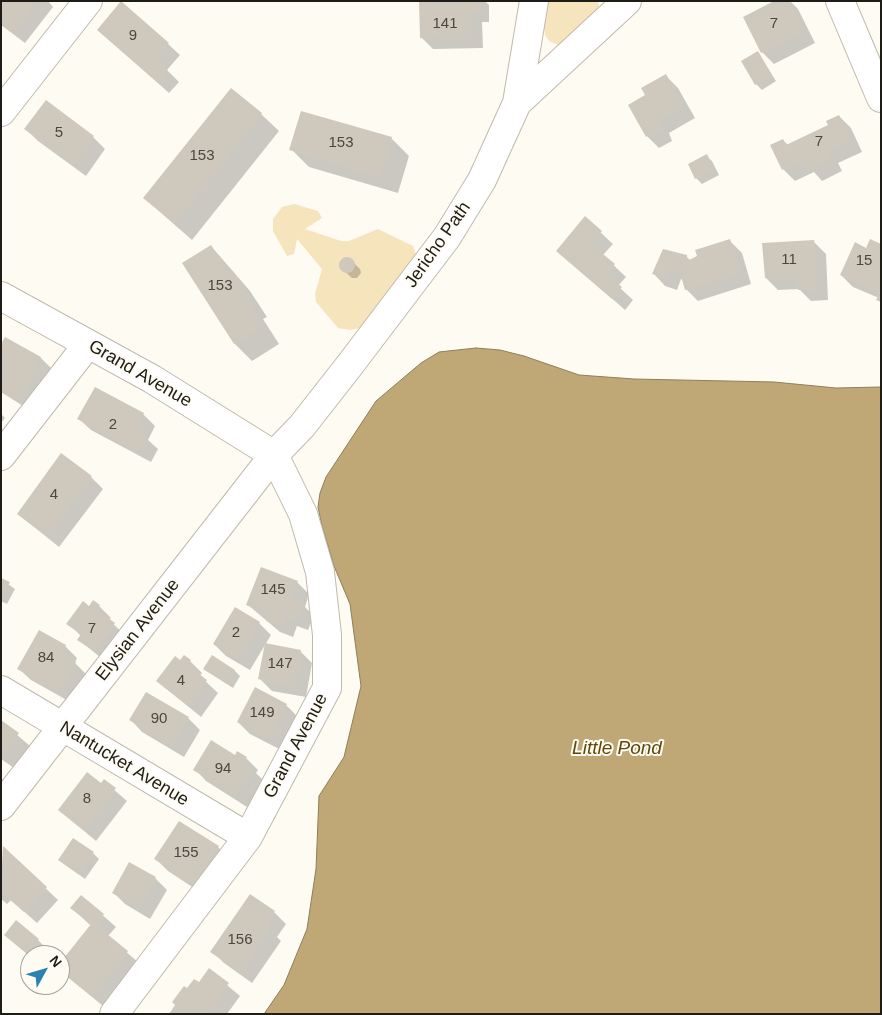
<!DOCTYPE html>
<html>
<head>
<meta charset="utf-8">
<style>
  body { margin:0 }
  #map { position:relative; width:882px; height:1015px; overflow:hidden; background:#fefbf3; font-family:Helvetica,sans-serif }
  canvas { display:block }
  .frame { position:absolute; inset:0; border:2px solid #1e1c17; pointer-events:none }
  .north { position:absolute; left:20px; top:945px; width:50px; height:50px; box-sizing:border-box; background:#fefbf3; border:1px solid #a4a29b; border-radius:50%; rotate:51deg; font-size:14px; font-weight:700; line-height:20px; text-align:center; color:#1e1c17 }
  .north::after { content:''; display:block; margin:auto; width:18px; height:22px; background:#2982b0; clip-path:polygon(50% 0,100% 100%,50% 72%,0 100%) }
</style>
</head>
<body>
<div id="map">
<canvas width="882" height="1015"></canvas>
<div class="frame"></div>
<div class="north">N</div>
</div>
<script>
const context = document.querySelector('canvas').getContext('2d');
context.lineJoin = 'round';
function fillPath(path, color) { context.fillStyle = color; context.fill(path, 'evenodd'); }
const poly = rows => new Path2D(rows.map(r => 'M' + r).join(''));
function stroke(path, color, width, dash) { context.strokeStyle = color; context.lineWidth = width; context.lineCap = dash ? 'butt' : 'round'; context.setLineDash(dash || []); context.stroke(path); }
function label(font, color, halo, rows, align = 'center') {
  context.font = font + ' Helvetica,sans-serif'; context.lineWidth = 4; context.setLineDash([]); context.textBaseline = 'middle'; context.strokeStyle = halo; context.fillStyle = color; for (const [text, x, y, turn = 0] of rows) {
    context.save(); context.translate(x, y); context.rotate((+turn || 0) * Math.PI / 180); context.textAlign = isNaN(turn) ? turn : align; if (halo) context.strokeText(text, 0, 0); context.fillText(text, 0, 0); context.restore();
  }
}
fillPath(poly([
  [547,1,598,1,599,6,598,12,560,46,549,41,545,35,544,26],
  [294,204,318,211,322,218,305,229,341,241,349,241,378,229,413,246,416,255,411,263,361,328,350,330,338,328,316,302,315,294,322,269,297,239,294,254,287,256,273,231,273,219,282,207]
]), '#f6e4bd');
const water = poly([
  [476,348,500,350,524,356,579,375,634,379,774,382,836,388,881,387,881,1014,264,1014,284,985,307,929,316,869,319,796,344,757,361,686,350,604,334,566,322,526,318,507,320,493,326,477,376,401,421,363,439,352,476,348]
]);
fillPath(water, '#bfa876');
stroke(water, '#8f7e5a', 1);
fillPath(poly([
  [1,1,48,1,53,7,25,43,1,25],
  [420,1,485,1,489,5,489,22,482,22,483,48,433,49,421,37],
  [777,1,790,1,798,9,815,43,774,64,762,52,745,18],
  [98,30,168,44,180,55,167,70,179,82,169,93],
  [758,53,776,81,762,90,756,84],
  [666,76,678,88,695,118,669,133,672,141,659,148,647,136,647,95],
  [46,102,93,137,105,149,86,176,38,141,26,129],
  [261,114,279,131,192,240,144,198],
  [839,116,851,128,862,152,838,163,842,171,822,181,814,172,795,181,783,169,783,140,788,145,830,125],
  [391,138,409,156,398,193,309,167,291,149],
  [706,156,712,161,719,175,702,184,696,178],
  [585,218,613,244,603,255,626,277,618,286,633,300,625,310,558,251],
  [730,241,742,253,751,284,698,301,686,289,683,280,681,279,677,290,665,286,654,274,686,256,691,261],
  [814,242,826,254,828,300,811,301,799,289,778,290,766,278],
  [881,245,881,303,879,298,853,287,841,275,867,249],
  [211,246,250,291,267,317,263,319,279,344,252,361,235,344,184,264],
  [344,258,349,258,360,269,361,273,357,278,352,278,341,268,340,263],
  [5,339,41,358,53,370,31,411,1,392,1,346],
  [1,414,5,418,1,423],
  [143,414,155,426,148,440,158,449,151,462,91,430,79,419],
  [91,477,103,489,59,547,18,514],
  [261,569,298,583,309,594,305,607,314,616,308,630,297,626,293,637,280,632,248,605],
  [1,579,15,589,7,604,1,601],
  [99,606,111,618,109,620,126,636,106,662,79,640,81,636,68,623],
  [259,623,271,635,250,670,226,656,214,644],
  [65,646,77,658,75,663,87,675,72,703,31,680,19,669],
  [300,651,312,663,306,697,272,691,260,679],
  [190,661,202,673,200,676,218,693,201,717,157,681,180,662],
  [204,669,235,671,240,676,233,688],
  [286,705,298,717,281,750,250,734,238,722],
  [188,718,200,730,184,757,142,732,131,720],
  [1,721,30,746,14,768,1,759],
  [236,757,246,758,258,770,256,773,264,781,247,807,206,781,195,769],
  [104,781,127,801,96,841,59,810,101,785],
  [218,847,230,859,206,896,168,871,156,859],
  [3,848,58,900,37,923,11,900,7,904,1,899],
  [93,853,99,859,85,879,59,860],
  [155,878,167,890,150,919,125,904,113,892],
  [81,896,116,927,108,936,139,963,104,1007,60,970,60,965,91,926,72,908],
  [250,896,274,912,286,924,277,937,281,941,252,983,224,963,212,951],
  [11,940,38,940,44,946,36,955,30,956],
  [209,970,240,996,227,1014,170,1014,187,990,199,984]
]), '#0003');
fillPath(poly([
  [1,1,37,1,12,32,1,24],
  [121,1,169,43,155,58,168,69,157,82,97,30],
  [419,1,478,1,478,11,471,11,471,37,420,38],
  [774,1,789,1,804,31,761,53,743,17],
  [758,51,772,75,755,85,741,61],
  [666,74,684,106,658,121,661,129,646,137,628,105,645,95,641,88],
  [231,88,262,113,174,223,143,198],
  [46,100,94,136,73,165,24,129],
  [301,111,392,137,380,176,289,150],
  [839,115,851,140,827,151,831,159,809,169,804,160,782,170,770,145,783,139,786,145,828,125,826,121],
  [707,154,714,169,695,179,688,164],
  [585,216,602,231,591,244,615,264,606,274,622,287,612,299,556,251],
  [730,239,740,272,685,290,681,276,692,273,690,268,679,271,669,268,665,278,652,274,663,249,687,255,687,261,697,256,695,250],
  [870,239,881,244,881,302,876,300,880,293,840,275,855,242,866,248],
  [814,240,817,289,798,290,797,277,765,278,762,243],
  [211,245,229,274,233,271,250,299,247,301,262,326,234,344,182,263],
  '339 265a8 8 0 1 1 16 0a8 8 0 1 1-16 0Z',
  [5,337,41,357,19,400,1,391,1,344],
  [95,387,144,413,135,430,147,437,139,451,77,419],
  [61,453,92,476,46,536,17,514],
  [261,567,298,581,291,599,303,603,296,619,285,615,281,626,266,621,269,614,246,605],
  [1,578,10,582,1,599],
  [93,600,100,605,97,610,115,623,94,651,77,640,81,634,66,624,83,601,89,606],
  [235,607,260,622,237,659,213,644],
  [39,630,66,645,62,654,76,662,59,692,17,669],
  [265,643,301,650,294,686,258,679],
  [184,655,191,660,187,665,207,680,188,706,156,681,175,656,180,660],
  [212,655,235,670,227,684,203,669],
  [255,687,287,704,269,739,237,722],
  [146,692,189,717,171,746,129,720],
  [1,720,19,733,1,757],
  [211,740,235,755,237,751,247,757,244,762,253,768,235,796,193,770],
  [87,772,101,783,104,779,116,788,83,830,58,810],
  [179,821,219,846,194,885,154,859],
  [73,838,94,852,78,874,58,860],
  [3,846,47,887,24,912,1,892],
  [129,862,156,877,138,908,112,893],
  [250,894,275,911,265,925,270,928,240,972,210,952],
  [81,895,104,914,96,925,128,951,91,996,60,971,60,963,91,924,70,908],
  [16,920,39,939,27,954,4,935],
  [209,968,229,983,207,1014,169,1014,175,1005,172,1002,184,986,187,988,194,979,199,982]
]), '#cec9bc');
const minor = poly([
  [840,1,881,98],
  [517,103,627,1],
  [1,112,88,1],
  [1,296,152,379,274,455,303,514,320,572,327,635,327,688,248,837,114,1014],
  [1,456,88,344],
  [1,690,248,837],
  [1,806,274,455,302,426,349,366,447,237,482,180,517,103,534,1]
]);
stroke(minor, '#c0baad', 30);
stroke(minor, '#fff', 28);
label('15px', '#4a4740', null, [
  ["141",445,24],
  ["7",774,24],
  ["9",133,36],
  ["5",59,133],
  ["7",819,142],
  ["153",341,143],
  ["153",202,156],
  ["11",789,260],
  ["15",864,261],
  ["153",220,286],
  ["2",113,425],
  ["4",54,495],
  ["145",273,590],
  ["7",92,629],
  ["2",236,633],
  ["84",46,658],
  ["147",280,664],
  ["4",181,681],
  ["149",262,713],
  ["90",159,719],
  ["94",223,769],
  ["8",87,799],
  ["155",186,853],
  ["156",240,940]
]);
label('18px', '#1e1c17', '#fefbf3', [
  ["Jericho Path",438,245,-55],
  ["Grand Avenue",140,374,30],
  ["Elysian Avenue",138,630,-52],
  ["Grand Avenue",296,746,-62],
  ["Nantucket Avenue",124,764,31]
]);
label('italic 19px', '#604908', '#fefbf3', [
  ["Little Pond",617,749]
]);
</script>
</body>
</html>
